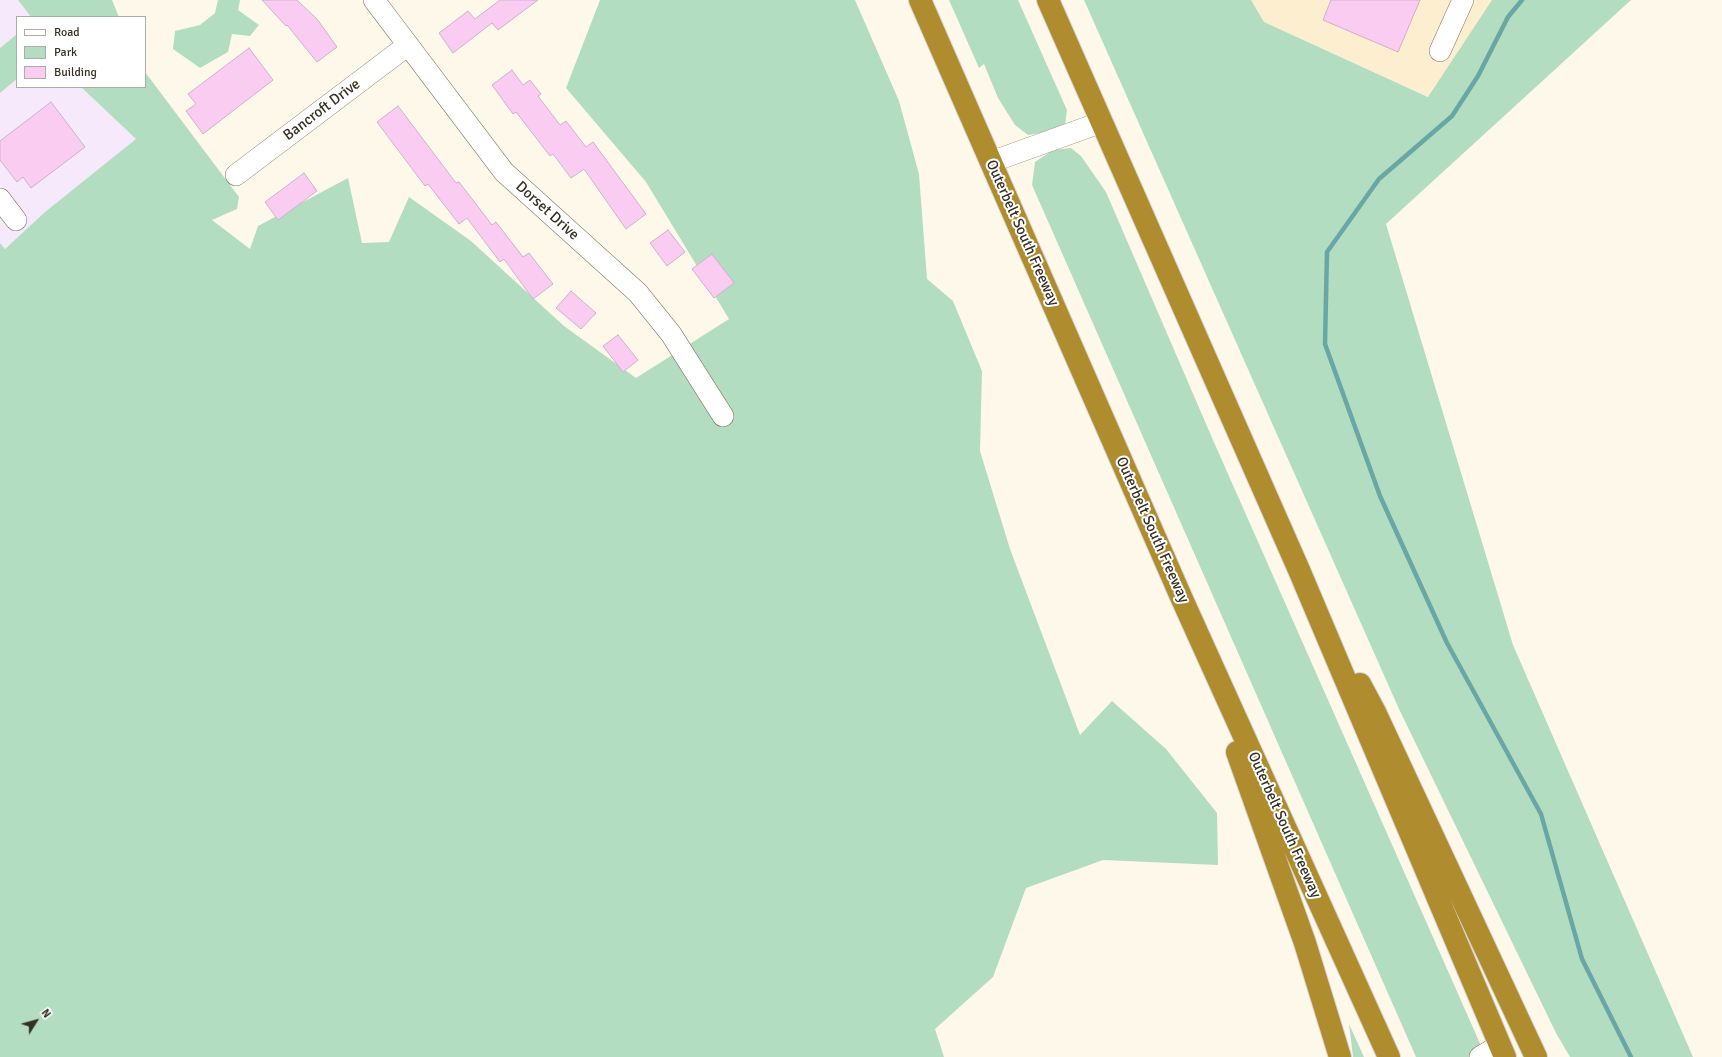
<!DOCTYPE html>
<html>
<head>
<meta charset="utf-8">
<style>
  body { margin:0 }
  #map { position:relative; width:1722px; height:1057px; overflow:hidden; background:#fef8eb; font-family:Signika,sans-serif }
  canvas { display:block }
  .legend { position:absolute; left:16px; top:16px; width:130px; height:72px; box-sizing:border-box; background:#fff; border:1px solid #aeaca7; margin:0; padding:5px 7px; list-style:none; font-size:12px; color:#353023 }
  .legend li { display:flex; align-items:center; gap:8px; height:20px }
  .legend b { width:20px; border:1px solid #aeaca7 }
  .north { position:absolute; left:16px; top:1001px; width:40px; height:40px; -webkit-text-stroke:3px #fff; paint-order:stroke; rotate:53deg; font-size:11px; font-weight:700; line-height:16px; text-align:center; color:#353023 }
  .north::after { content:''; display:block; margin:auto; width:14px; height:18px; background:#353023; clip-path:polygon(50% 0,100% 100%,50% 72%,0 100%) }
</style>
</head>
<body>
<div id="map">
<canvas width="1722" height="1057"></canvas>
<ul class="legend">
<li><b style="height:5px;background:#fff"></b>Road</li>
<li><b style="height:11px;background:#b3ddc0"></b>Park</li>
<li><b style="height:11px;background:#fbccf2"></b>Building</li>
</ul>
<div class="north">N</div>
</div>
<script>
const context = document.querySelector('canvas').getContext('2d');
context.lineJoin = 'round';
function fillPath(path, color) { context.fillStyle = color; context.fill(path, 'evenodd'); }
const poly = rows => new Path2D(rows.map(r => 'M' + r).join(''));
function stroke(path, color, width, dash) { context.strokeStyle = color; context.lineWidth = width; context.lineCap = dash ? 'butt' : 'round'; context.setLineDash(dash || []); context.stroke(path); }
function label(font, color, halo, rows, align = 'center') {
  context.font = font + ' Signika,sans-serif'; context.lineWidth = 4; context.setLineDash([]); context.textBaseline = 'middle'; context.strokeStyle = halo; context.fillStyle = color; for (const [text, x, y, turn = 0] of rows) {
    context.save(); context.translate(x, y); context.rotate((+turn || 0) * Math.PI / 180); context.textAlign = isNaN(turn) ? turn : align; if (halo) context.strokeText(text, 0, 0); context.fillText(text, 0, 0); context.restore();
  }
}
fillPath(poly([
  [0,0,18,0,31,17,17,17,17,34,0,48],
  [17,79,17,87,81,87,137,139,45,212,5,249,0,243,0,93]
]), '#f7e9fc');
fillPath(poly([
  [1251,0,1492,0,1429,97,1264,22]
]), '#fceece');
fillPath(poly([
  [18,0,112,0,119,17,31,17],
  [218,0,240,0,238,10,259,25,250,36,232,34,228,52,200,68,173,49,175,31,200,25,215,13],
  [600,0,855,0,899,101,919,174,927,279,953,301,982,371,980,451,1010,549,1080,735,1112,701,1166,749,1217,813,1218,865,1103,860,1026,888,993,977,935,1029,944,1057,0,1057,0,243,5,249,45,212,136,139,81,87,145,87,145,72,239,197,237,209,212,220,250,249,258,226,348,178,362,243,389,242,409,197,471,241,564,326,636,378,729,319,646,182,566,88],
  [949,0,1018,0,1067,110,1065,125,1052,131,1028,135,1015,125,998,98,984,64,979,68],
  [1084,0,1251,0,1264,22,1428,97,1492,0,1631,0,1386,224,1513,645,1693,1057,1570,1057,1556,1033,1399,709],
  [17,34,17,79,0,93,0,48],
  [1071,148,1081,156,1106,192,1213,440,1486,1057,1416,1057,1032,185,1035,162,1053,150],
  [1349,1024,1364,1057,1353,1057]
]), '#b3ddc0');
stroke(poly([
  [1522,0,1508,17,1478,76,1452,116,1379,179,1327,252,1325,344,1380,496,1447,643,1541,814,1582,959,1631,1057]
]), '#67a8a6', 4.5);
const building = poly([
  [262,0,297,0,317,19,337,47,317,62,287,25,286,26,262,0],
  [500,0,538,0,498,30,492,23,453,53,439,33,468,11,475,19,500,0],
  [1331,0,1420,0,1398,52,1323,20,1331,0],
  [249,48,273,80,203,134,186,111,196,104,188,94,249,48],
  [512,70,523,85,530,80,541,94,538,96,560,125,566,121,586,147,593,142,646,214,626,229,584,169,571,178,553,154,550,156,516,112,513,114,492,85,512,70],
  [51,102,85,147,31,188,23,177,17,182,0,160,0,141,51,102],
  [398,106,456,183,459,182,492,225,496,222,523,257,529,253,553,284,533,299,504,259,500,262,467,218,459,224,428,184,425,186,377,122,398,106],
  [304,173,317,191,278,220,265,202,304,173],
  [668,230,685,252,667,266,650,243,668,230],
  [712,254,734,283,714,298,692,269,712,254],
  [571,291,596,313,581,329,556,308,571,291],
  [618,335,638,360,623,372,603,346,618,335]
]);
fillPath(building, '#fbccf2');
stroke(building, '#ceb1c9', 1);
const minor = poly([
  [374,0,504,172,638,293,671,334,723,416],
  [1440,51,1463,0],
  [991,162,1102,122],
  [236,175,408,45],
  [0,199,16,220],
  [1480,1057,1500,1045]
]);
const highway = poly([
  [920,0,1182,599,1389,1057],
  [1048,0,1299,570,1505,1057],
  [1360,684,1375,712,1536,1057],
  [1237,752,1305,943,1340,1057]
]);
stroke(minor, '#837658', 22);
stroke(highway, '#d7d6d3', 24);
stroke(minor, '#fff', 21);
stroke(highway, '#af8c2e', 22);
label('15px', '#353023', '#fff', [
  ["Bancroft Drive",322,110,-37],
  ["Dorset Drive",547,211,42],
  ["Outerbelt South Freeway",1022,233,66],
  ["Outerbelt South Freeway",1152,530,66],
  ["Outerbelt South Freeway",1284,825,66]
]);
</script>
</body>
</html>
